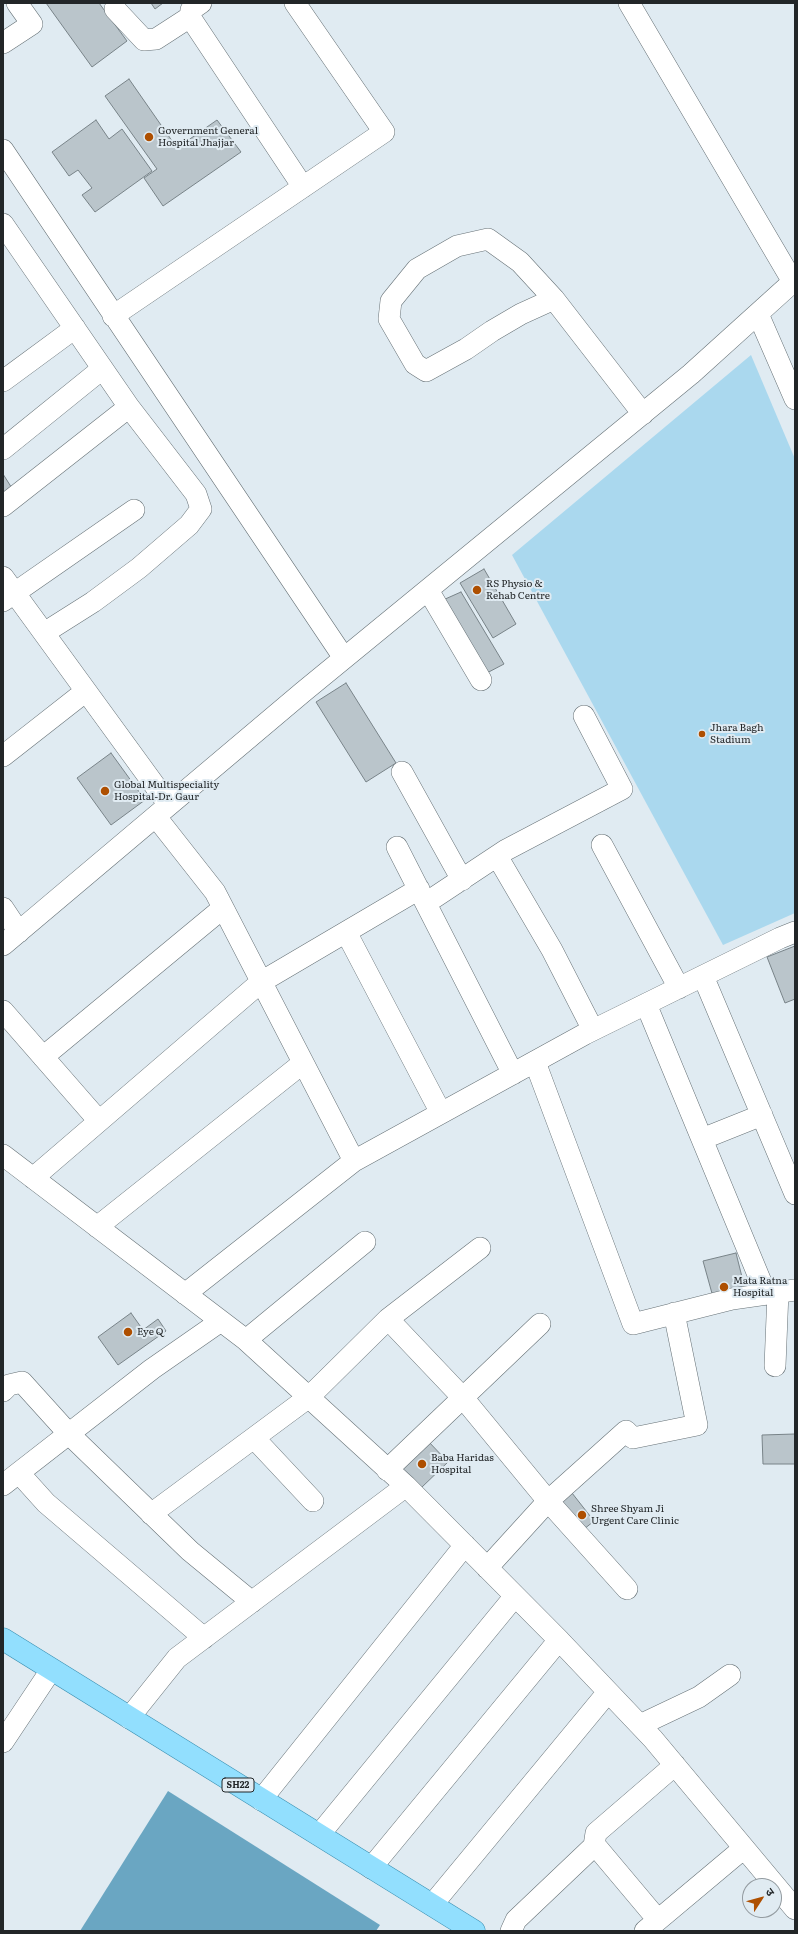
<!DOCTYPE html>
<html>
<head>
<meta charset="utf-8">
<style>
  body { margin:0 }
  #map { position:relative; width:798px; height:1934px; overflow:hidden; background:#e0ebf2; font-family:Literata,"Noto Sans Devanagari",serif }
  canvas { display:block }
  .frame { position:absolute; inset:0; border:4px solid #222628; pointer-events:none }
  .north { position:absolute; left:742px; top:1878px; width:40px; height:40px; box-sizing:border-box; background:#e0ebf2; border:1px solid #949ca1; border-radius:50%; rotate:54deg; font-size:11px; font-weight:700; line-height:16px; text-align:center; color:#222628 }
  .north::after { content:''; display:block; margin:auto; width:14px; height:18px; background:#ae4f00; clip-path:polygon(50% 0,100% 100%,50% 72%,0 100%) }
</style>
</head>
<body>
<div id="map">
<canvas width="798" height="1934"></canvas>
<div class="frame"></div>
<div class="north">उ</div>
</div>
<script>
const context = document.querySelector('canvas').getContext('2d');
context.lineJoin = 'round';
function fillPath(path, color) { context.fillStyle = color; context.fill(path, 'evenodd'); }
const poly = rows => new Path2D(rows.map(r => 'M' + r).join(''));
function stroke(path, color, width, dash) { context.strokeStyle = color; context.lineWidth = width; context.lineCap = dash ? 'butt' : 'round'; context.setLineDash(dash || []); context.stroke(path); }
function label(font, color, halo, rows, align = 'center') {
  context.font = font + ' Literata,serif'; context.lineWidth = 4; context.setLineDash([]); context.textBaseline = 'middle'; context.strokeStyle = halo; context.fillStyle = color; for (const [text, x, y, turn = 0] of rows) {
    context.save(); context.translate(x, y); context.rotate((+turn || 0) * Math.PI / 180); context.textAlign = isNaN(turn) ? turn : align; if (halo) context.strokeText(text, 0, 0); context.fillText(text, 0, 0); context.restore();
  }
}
fillPath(poly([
  [751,355,795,459,795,913,723,945,512,555]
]), '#aad8ee');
fillPath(poly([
  [168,1791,380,1925,376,1931,80,1931]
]), '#6aa6c2');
const building = poly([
  [46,3,99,3,127,41,92,67,46,3],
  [151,3,163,3,155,9,151,3],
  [129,79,177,148,217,120,241,152,163,206,144,178,157,169,105,96,129,79],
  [96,120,109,139,122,129,152,171,95,212,82,195,92,188,78,170,69,176,52,152,96,120],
  [3,474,15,493,3,500,3,474],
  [484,569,516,624,493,638,460,583,484,569],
  [461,592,504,664,483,675,443,600,461,592],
  [346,683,396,763,366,782,316,702,346,683],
  [111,753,145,800,111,825,77,778,111,753],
  [795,946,795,999,785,1003,767,957,795,946],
  [736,1253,745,1289,713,1297,703,1261,736,1253],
  [131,1313,143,1330,158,1319,166,1331,118,1365,98,1337,131,1313],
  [795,1434,795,1464,763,1464,762,1435,795,1434],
  [427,1440,448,1462,421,1488,399,1466,427,1440],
  [572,1493,594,1521,578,1534,556,1505,572,1493]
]);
fillPath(building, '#bac5cb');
stroke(building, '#788388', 1);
const minor = poly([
  [201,3,191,10,190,17,303,187],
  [629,3,793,282],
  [115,9,144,40,156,39,190,17],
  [3,43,32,24,17,3],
  [3,150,344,658],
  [3,224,129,407,196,494,201,509,189,525,139,568,93,602,44,633],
  [554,299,521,314,492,331,466,349,426,371,415,364,389,319,391,301,417,269,457,246,488,239,520,262,554,299,643,414],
  [758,314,795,399],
  [113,316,384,132,295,3],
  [3,381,75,328],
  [3,449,102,369],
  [3,506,129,407],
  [3,577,169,805],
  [428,590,481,680],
  [3,601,134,510],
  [3,756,86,691],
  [402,772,462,880],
  [156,817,215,892,354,1161],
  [602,845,679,988],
  [397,847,513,1074],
  [497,856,552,950,593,1030],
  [426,903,506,850,622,789,584,716],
  [3,908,19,932],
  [346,932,441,1113],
  [3,945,303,692,691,374,795,280],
  [703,976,795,1194],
  [646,1004,766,1294],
  [3,1011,99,1121],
  [43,1057,223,908],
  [535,1062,633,1324,732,1299,795,1290],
  [702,1139,762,1115],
  [3,1155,246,1340,406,1486,559,1640,653,1739,795,1909],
  [33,1178,261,982,419,889],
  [97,1227,303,1063],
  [185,1294,354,1161,585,1034,780,938,795,932],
  [388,1319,464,1399,548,1501,627,1589],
  [246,1340,365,1242],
  [775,1366,778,1292],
  [3,1391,9,1385,22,1382,69,1434,190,1551,252,1602],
  [254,1438,313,1501],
  [387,1470,540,1324],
  [19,1473,46,1503,204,1638],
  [3,1485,152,1369,221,1321],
  [151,1514,309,1397,388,1319,480,1248],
  [487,1568,548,1501,626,1431,633,1438,697,1425,674,1313],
  [129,1718,177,1658,406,1486],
  [640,1725,699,1697,730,1675],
  [3,1742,51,1670],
  [261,1800,465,1545],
  [319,1835,515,1596],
  [594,1846,596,1833,675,1765],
  [371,1868,559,1640],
  [432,1905,608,1692],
  [511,1931,516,1920,595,1845,658,1920],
  [645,1931,744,1848]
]);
const major = poly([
  [3,1639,474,1931]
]);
stroke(minor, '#667176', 22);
stroke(major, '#3b90b2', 23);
stroke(minor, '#fff', 21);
stroke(major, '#92dffe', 22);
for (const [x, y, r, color] of [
  [149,137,5,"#ae4f00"],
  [477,590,5,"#ae4f00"],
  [702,734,4,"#ae4f00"],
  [105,791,5,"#ae4f00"],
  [724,1287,5,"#ae4f00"],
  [128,1332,5,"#ae4f00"],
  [422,1464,5,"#ae4f00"],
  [582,1515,5,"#ae4f00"]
]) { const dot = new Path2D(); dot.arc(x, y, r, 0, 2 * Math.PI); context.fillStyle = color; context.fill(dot); stroke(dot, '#e0ebf2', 1.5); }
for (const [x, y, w] of [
  [238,1785,32]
]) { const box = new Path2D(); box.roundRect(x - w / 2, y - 7, w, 14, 3); context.fillStyle = '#e0ebf2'; context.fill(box); stroke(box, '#222628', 1); }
label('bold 9px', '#222628', null, [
  ["SH22",238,1785]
]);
label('10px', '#222628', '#e0ebf2', [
  ["Government General",158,131],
  ["Hospital Jhajjar",158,143],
  ["RS Physio &",486,584],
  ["Rehab Centre",486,596],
  ["Jhara Bagh",710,728],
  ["Stadium",710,740],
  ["Global Multispeciality",114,785],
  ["Hospital-Dr. Gaur",114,797],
  ["Mata Ratna",733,1281],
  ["Hospital",733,1293],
  ["Eye Q",137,1332],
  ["Baba Haridas",431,1458],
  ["Hospital",431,1470],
  ["Shree Shyam Ji",591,1509],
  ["Urgent Care Clinic",591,1521]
], 'left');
</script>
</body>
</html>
